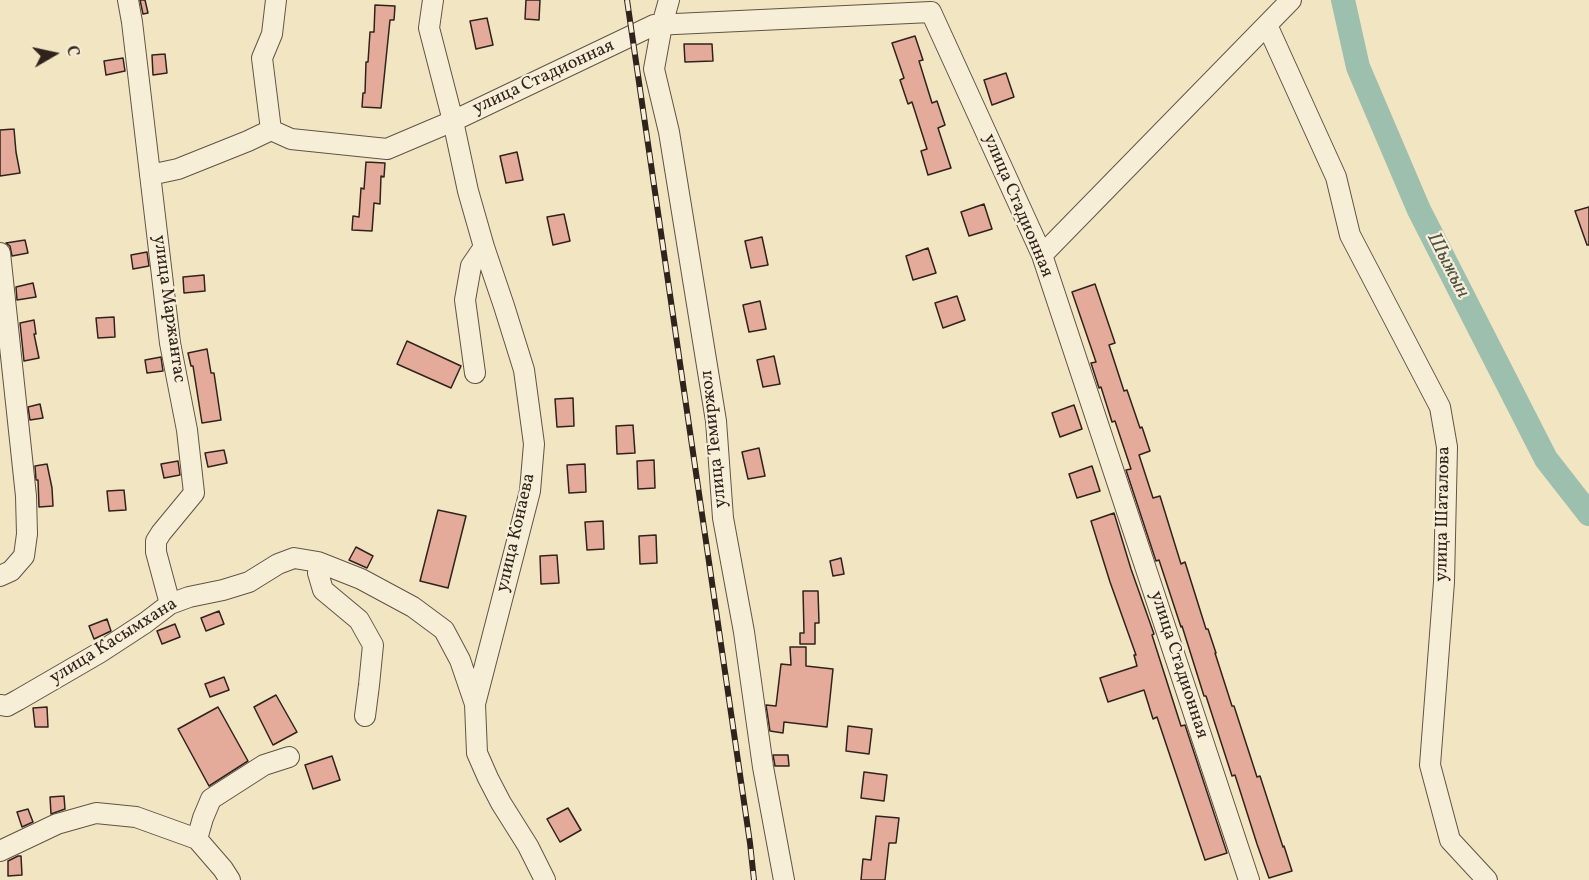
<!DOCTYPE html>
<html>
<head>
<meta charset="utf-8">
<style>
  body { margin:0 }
  #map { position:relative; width:1589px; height:880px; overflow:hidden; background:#f2e5c2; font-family:Vollkorn,serif }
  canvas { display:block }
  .north { position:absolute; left:24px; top:24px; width:60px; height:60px; -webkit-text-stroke:4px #f7eed7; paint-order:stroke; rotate:81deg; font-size:16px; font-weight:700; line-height:24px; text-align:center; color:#30231d }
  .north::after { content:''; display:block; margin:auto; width:21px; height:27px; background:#30231d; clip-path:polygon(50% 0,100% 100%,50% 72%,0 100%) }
</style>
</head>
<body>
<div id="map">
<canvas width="1589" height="880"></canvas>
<div class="north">С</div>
</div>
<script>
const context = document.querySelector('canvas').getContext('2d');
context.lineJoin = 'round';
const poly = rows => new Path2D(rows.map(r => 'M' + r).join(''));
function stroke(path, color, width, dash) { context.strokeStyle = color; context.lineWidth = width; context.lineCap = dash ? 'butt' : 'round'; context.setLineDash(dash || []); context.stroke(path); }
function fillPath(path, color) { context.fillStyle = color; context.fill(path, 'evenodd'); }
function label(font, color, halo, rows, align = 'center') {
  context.font = font + ' Vollkorn,serif'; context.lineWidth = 4.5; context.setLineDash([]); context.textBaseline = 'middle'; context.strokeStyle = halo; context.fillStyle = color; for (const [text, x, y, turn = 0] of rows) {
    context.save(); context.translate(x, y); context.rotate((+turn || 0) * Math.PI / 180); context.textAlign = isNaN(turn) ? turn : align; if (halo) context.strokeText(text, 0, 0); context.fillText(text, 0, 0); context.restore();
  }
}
stroke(poly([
  [1343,0,1358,67,1419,210,1546,459,1589,514]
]), '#9cbfae', 24);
const building = poly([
  [140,0,145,0,148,13,143,14,140,0],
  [526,0,540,0,539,20,525,19,526,0],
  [375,5,395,6,394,20,390,20,381,108,362,107,363,93,365,93,366,62,368,62,370,32,374,32,375,5],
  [487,18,493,45,476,49,470,21,487,18],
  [915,36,923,60,919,61,932,103,937,101,945,125,938,128,951,168,928,175,921,151,927,149,912,102,908,104,900,80,904,78,892,43,915,36],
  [684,44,712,44,713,61,685,62,684,44],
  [165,54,167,73,153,75,152,55,165,54],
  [123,58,125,71,106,75,104,61,123,58],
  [1006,73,1014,97,992,105,984,80,1006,73],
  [14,129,16,152,20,173,0,176,0,130,14,129],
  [517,152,523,180,506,183,500,156,517,152],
  [366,162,385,163,384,177,381,176,380,204,374,203,372,231,352,230,353,216,359,217,361,188,364,189,366,162],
  [984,204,992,229,969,236,961,212,984,204],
  [1589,207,1589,245,1587,245,1575,211,1589,207],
  [564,214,570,241,553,245,547,217,564,214],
  [762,237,768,265,751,268,745,241,762,237],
  [25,240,28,253,12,256,10,246,6,243,25,240],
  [928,248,936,273,913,280,906,256,928,248],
  [147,252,149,266,133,269,131,255,147,252],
  [204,275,205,291,184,293,183,277,204,275],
  [33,283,36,297,17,300,16,287,33,283],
  [1095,284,1115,343,1109,345,1124,391,1127,390,1140,428,1142,427,1150,451,1139,455,1153,498,1160,496,1181,564,1185,562,1206,629,1208,629,1216,653,1215,653,1232,706,1234,706,1257,777,1260,776,1283,847,1284,846,1292,871,1269,878,1257,844,1235,775,1232,776,1206,696,1204,696,1182,626,1181,627,1159,560,1156,561,1126,470,1131,469,1115,421,1112,422,1101,387,1099,388,1091,363,1096,362,1072,292,1095,284],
  [957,296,965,320,943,328,935,303,957,296],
  [760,301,766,329,749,332,743,305,760,301],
  [114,317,115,337,98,338,96,318,114,317],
  [34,320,36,334,34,334,39,358,24,361,20,323,34,320],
  [407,341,461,366,451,388,397,364,407,341],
  [207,349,211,373,214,373,221,420,202,423,193,366,191,366,188,353,207,349],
  [774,356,780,384,763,387,757,360,774,356],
  [161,357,163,371,147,373,145,360,161,357],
  [573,398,574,426,557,427,555,399,573,398],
  [40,404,43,418,30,420,28,407,40,404],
  [1074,405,1082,429,1060,437,1052,413,1074,405],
  [633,425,635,453,617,454,616,426,633,425],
  [759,448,765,476,748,479,742,452,759,448],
  [224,450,227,463,208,467,205,453,224,450],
  [654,460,655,488,638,489,637,461,654,460],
  [178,461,180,475,164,478,161,464,178,461],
  [47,464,52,488,53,506,39,507,38,480,36,480,35,466,47,464],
  [585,464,586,492,569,493,567,465,585,464],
  [1092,466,1100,491,1077,498,1069,474,1092,466],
  [124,490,126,510,109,511,107,491,124,490],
  [438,510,466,516,448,588,420,581,438,510],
  [1114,513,1131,569,1154,634,1152,635,1181,726,1185,725,1227,853,1205,860,1157,717,1153,719,1144,690,1108,702,1100,678,1137,666,1134,655,1136,655,1110,582,1091,521,1114,513],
  [603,521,604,549,587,550,585,522,603,521],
  [656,535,657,563,640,564,639,536,656,535],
  [356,547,373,556,367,568,349,560,356,547],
  [557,555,559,583,541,584,540,556,557,555],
  [841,558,844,574,833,576,830,561,841,558],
  [803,591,818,591,819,623,815,623,815,644,800,644,800,633,804,633,803,591],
  [219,611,224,624,206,631,201,618,219,611],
  [107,619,111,631,94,639,89,626,107,619],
  [175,624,180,637,162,644,157,631,175,624],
  [790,647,806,647,806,666,833,669,827,727,784,722,783,733,770,731,766,705,776,706,781,664,791,665,790,647],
  [224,677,229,690,210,697,205,684,224,677],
  [276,695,297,732,273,745,254,707,276,695],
  [47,707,48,727,35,727,33,708,47,707],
  [218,707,248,761,209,786,178,729,218,707],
  [848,726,872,729,869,754,846,751,848,726],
  [773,755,788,755,789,766,775,766,773,755],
  [332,756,340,780,313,789,305,765,332,756],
  [864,772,887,775,884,801,861,798,864,772],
  [64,796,65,809,51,814,50,797,64,796],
  [568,808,581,830,560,842,547,819,568,808],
  [28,809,33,822,22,827,17,812,28,809],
  [876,816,899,818,896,843,889,843,885,880,861,880,863,859,871,860,876,816],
  [18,856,21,856,22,875,8,876,8,861,18,856]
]);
fillPath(building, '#e4ab9a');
stroke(building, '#30231d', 1.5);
const minor = poly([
  [128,0,132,22,170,343,187,430,194,493,161,533,156,541,156,552,170,604],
  [433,0,429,28,453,121,468,191,484,247,504,306,524,370,534,444,530,491,475,704,477,753,488,778,501,803,528,846,545,880],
  [669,0,662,25,654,69,669,132,716,421,723,518,744,632,763,767,784,880],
  [1267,25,1336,177,1350,235,1440,407,1447,447,1444,582,1430,765,1450,840,1487,880],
  [271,130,291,139,387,149,453,121,654,25,931,12,1042,255,1249,880],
  [150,175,178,169,248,141,271,130,262,58,272,34,276,0],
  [0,253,26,496,27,534,24,556,11,571,0,576],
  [1042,255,1291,0],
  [475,373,465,300,471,266,484,247],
  [324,565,318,573,323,590,359,620,373,645,369,685,365,716],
  [0,705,7,706,18,700,99,653,145,623,170,604,189,597,223,590,249,582,278,564,294,558,318,562,361,579,413,607,444,630,460,660,475,704],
  [197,839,203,818,211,799,264,765,289,757],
  [0,851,57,824,96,813,136,817,197,839,223,869,230,880]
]);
stroke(minor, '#605446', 22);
stroke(minor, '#f7eed7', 20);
const rail = poly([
  [627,0,750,843,754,880]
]);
stroke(rail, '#30231d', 6);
stroke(rail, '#f7eed7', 4, [11]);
label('18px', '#30231d', '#f7eed7', [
  ["улица Стадионная",544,78,-25],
  ["улица Стадионная",1017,206,67],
  ["улица Маржантас",168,309,82],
  ["улица Темиржол",715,439,-96],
  ["улица Шаталова",1444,514,-89],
  ["улица Конаева",517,533,-77],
  ["улица Касымхана",114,642,-32],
  ["улица Стадионная",1178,665,72]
]);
label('italic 20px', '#505248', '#f7eed7', [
  ["Шыжын",1447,266,63]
]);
</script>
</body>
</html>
